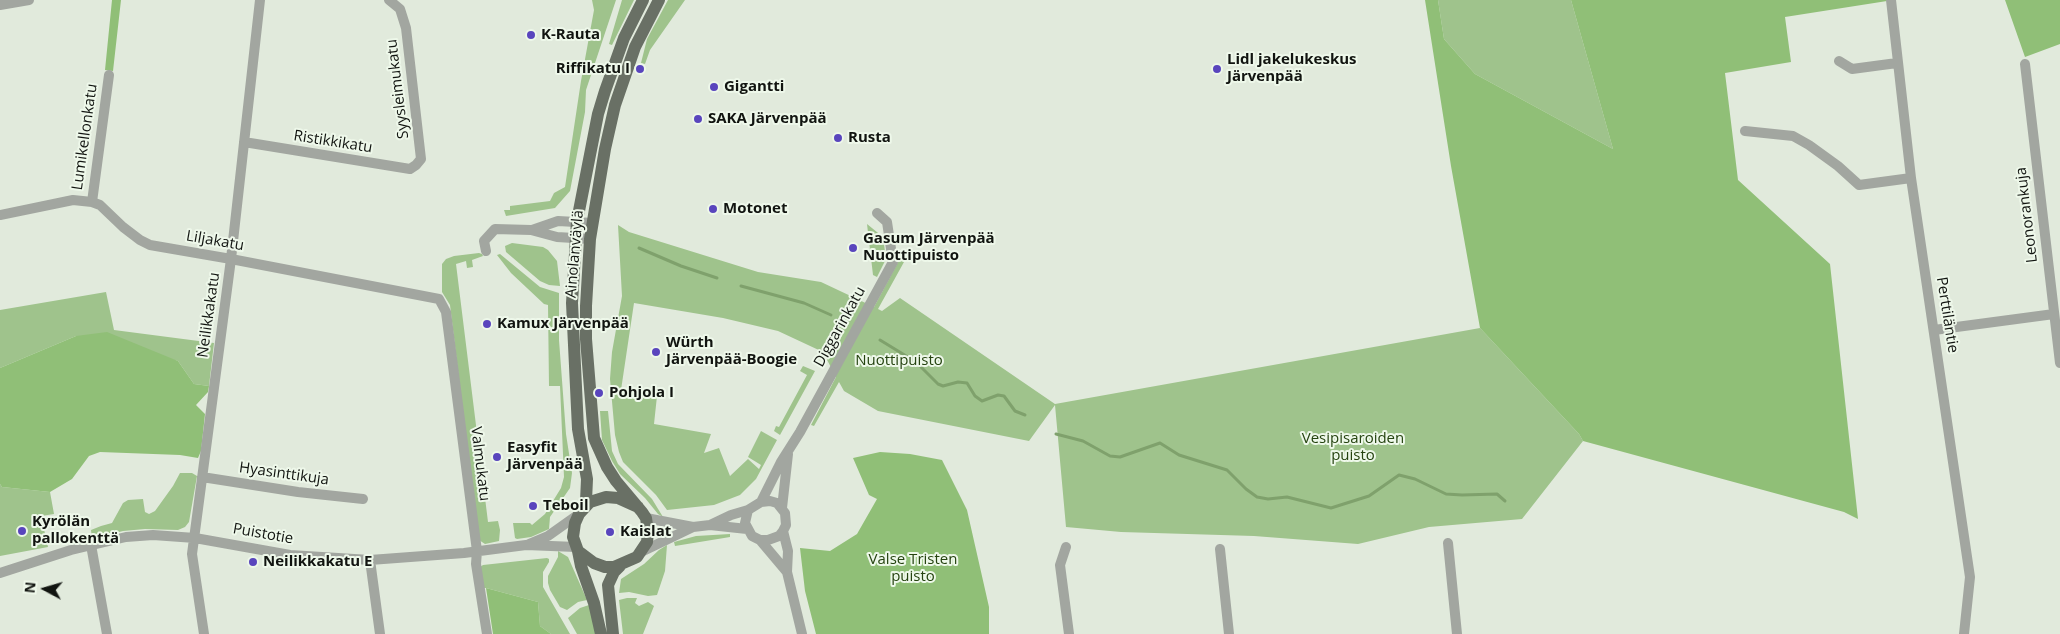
<!DOCTYPE html>
<html>
<head>
<meta charset="utf-8">
<style>
  body { margin:0 }
  #map { position:relative; width:2060px; height:634px; overflow:hidden; background:#e1eadc; font-family:"Open Sans",sans-serif }
  canvas { display:block }
  .north { position:absolute; left:20px; top:564px; width:50px; height:50px; -webkit-text-stroke:4px #eef8ea; paint-order:stroke; rotate:276deg; font-size:14px; font-weight:700; line-height:20px; text-align:center; color:#111410 }
  .north::after { content:''; display:block; margin:auto; width:18px; height:22px; background:#111410; clip-path:polygon(50% 0,100% 100%,50% 72%,0 100%) }
</style>
</head>
<body>
<div id="map">
<canvas width="2060" height="634"></canvas>
<div class="north">N</div>
</div>
<script>
const context = document.querySelector('canvas').getContext('2d');
context.lineJoin = 'round';
function fillPath(path, color) { context.fillStyle = color; context.fill(path, 'evenodd'); }
const poly = rows => new Path2D(rows.map(r => 'M' + r).join(''));
function stroke(path, color, width, dash) { context.strokeStyle = color; context.lineWidth = width; context.lineCap = dash ? 'butt' : 'round'; context.setLineDash(dash || []); context.stroke(path); }
function label(font, color, halo, rows, align = 'center') {
  context.font = font + ' "Open Sans",sans-serif'; context.lineWidth = 4; context.setLineDash([]); context.textBaseline = 'middle'; context.strokeStyle = halo; context.fillStyle = color; for (const [text, x, y, turn = 0] of rows) {
    context.save(); context.translate(x, y); context.rotate((+turn || 0) * Math.PI / 180); context.textAlign = isNaN(turn) ? turn : align; if (halo) context.strokeText(text, 0, 0); context.fillText(text, 0, 0); context.restore();
  }
}
fillPath(poly([
  [592,0,616,0,586,90,585,112,570,191,555,208,506,216,504,210,510,210,510,206,550,201,554,193,565,187,581,81,594,10],
  [622,0,634,0,612,45,609,44],
  [668,0,685,0,650,50,645,64,641,63,647,39],
  [1438,0,1571,0,1613,149,1475,74,1444,39],
  [867,224,883,237,886,259,877,277,873,275],
  [618,225,629,232,758,272,821,282,874,307,903,253,904,262,878,309,882,311,900,298,1055,404,1480,328,1579,434,1583,441,1522,519,1429,527,1358,544,1254,536,1121,532,1066,527,1055,405,1029,441,878,411,844,391,839,382,814,426,811,425,836,377,823,352,778,331,723,318,634,303,621,390,657,396,654,424,711,434,704,453,719,448,730,476,748,459,759,469,761,465,748,457,761,431,777,440,756,479,740,495,714,505,667,510,656,495,623,462,619,452,615,435,610,379,612,352,622,296],
  [512,243,543,247,548,250,557,261,560,286,549,285,540,281,506,252,505,246],
  [479,253,482,254,483,256,472,260,473,267,467,268,466,261,456,264,488,522,498,521,500,530,499,541,485,544,479,540,478,535,450,305,442,292,442,264,446,259,454,256],
  [500,254,540,287,559,293,559,340,566,434,572,473,570,488,550,517,549,529,531,537,517,539,515,538,513,523,530,523,532,525,545,514,561,488,564,477,560,386,549,386,548,305,544,304,511,273,497,255],
  [106,292,114,330,214,343,209,386,194,384,178,361,76,336,0,368,0,310],
  [803,366,815,371,780,435,774,431,776,426,779,427,807,375,800,371],
  [600,411,608,411,612,451,618,464,652,499,663,517,658,514,645,498,620,474,612,461,602,440],
  [180,473,192,473,197,476,189,522,185,527,178,530,145,529,123,531,92,539,91,530,101,526,112,523,123,503,128,500,143,499,145,512,149,514,155,511,173,486],
  [0,484,2,487,50,492,54,514,41,516,48,547,0,556],
  [730,534,730,537,724,538,675,546,674,542,696,536],
  [667,545,665,571,657,595,648,596,629,592,619,593,621,579,644,564,659,550],
  [558,551,568,557,587,600,578,602,567,610,560,607,550,590,548,583,548,576,558,557],
  [547,558,549,559,549,562,543,572,543,587,570,634,551,634,540,626,538,602,486,588,482,588,480,567,483,565],
  [627,598,637,598,635,603,639,606,648,602,654,606,643,634,623,634,619,600],
  [589,605,597,634,577,634,568,618,580,608]
]), '#9fc38c');
fillPath(poly([
  [112,0,121,0,113,71,105,70],
  [1425,0,1438,0,1444,39,1475,74,1613,149,1571,0,1887,0,1887,1,1785,17,1791,62,1725,73,1738,180,1830,264,1858,519,1844,512,1583,441,1579,434,1480,328,1451,166],
  [2005,0,2060,0,2060,44,2025,57],
  [107,332,178,361,194,384,209,386,208,392,196,405,205,414,201,451,198,458,180,455,100,452,89,456,72,479,50,492,2,487,0,484,0,368,76,336],
  [880,452,910,454,942,460,967,510,989,607,989,634,816,634,805,591,800,548,830,551,857,534,877,499,869,495,853,458],
  [486,588,538,602,540,626,551,634,493,634]
]), '#90bf77');
stroke(poly([
  [639,248,681,266,717,278],
  [741,286,804,303,831,315],
  [880,340,916,362,938,384,943,386,958,382,967,383,975,396,982,401,998,395,1004,396,1015,411,1025,415],
  [1056,434,1083,441,1110,456,1120,457,1160,443,1179,455,1227,470,1246,489,1257,497,1268,499,1287,497,1331,508,1369,496,1399,475,1415,479,1446,494,1462,495,1497,494,1505,501]
]), '#7fa16c', 3);
stroke(poly([
  [1891,0,1911,178,1970,577,1964,634],
  [0,5,29,0],
  [1839,61,1852,69,1897,63],
  [2025,64,2060,363],
  [1745,131,1793,136,1809,145,1838,166,1859,185,1911,178],
  [244,142,410,169,416,165,421,159,406,28,400,9,389,0],
  [92,202,109,75],
  [0,215,73,200,92,202,100,205,123,227,140,240,150,245,231,259,439,299,446,312,477,551,476,564,487,634],
  [532,230,558,221,593,223],
  [486,251,484,241,495,229,531,230,557,237,590,239],
  [1934,330,2054,314],
  [202,477,298,492,363,499],
  [761,502,781,462,800,432,893,262,887,222,877,213],
  [782,508,788,454],
  [646,518,693,527,710,525,747,529],
  [710,525,731,515,748,510,761,502,770,501,777,503,785,513,786,525,783,531,779,536,768,540,760,540,752,536,745,523,748,510],
  [783,531,788,551,787,572,802,634],
  [760,540,787,572],
  [1448,543,1457,634],
  [529,544,548,536,579,514],
  [91,545,107,634],
  [1066,547,1060,565,1069,634],
  [1220,549,1229,634],
  [641,552,693,527],
  [370,560,380,634],
  [0,573,71,550,126,537,153,535,195,538,290,555,370,560,464,553,526,545,576,547],
  [204,634,192,554,231,259,260,0]
]), '#a2a6a0', 10);
stroke(poly([
  [638,507,618,498,606,497,590,502,579,514,575,523,573,537,578,551,594,563,605,567,614,567,637,557,647,542,648,532,646,518,642,512,616,481,607,467,594,438,586,339,586,306,590,239,605,149,615,105,635,47,659,0],
  [583,508,586,501,587,479,578,429,572,303,577,221,598,114,605,91,624,38,643,0],
  [578,551,581,566,594,603,601,634],
  [613,634,608,585,614,572,620,566]
]), '#697065', 12);
for (const [x, y, r, color] of [
  [531,35,5,"#5945bd"],
  [640,69,5,"#5945bd"],
  [1217,69,5,"#5945bd"],
  [714,87,5,"#5945bd"],
  [698,119,5,"#5945bd"],
  [838,138,5,"#5945bd"],
  [713,209,5,"#5945bd"],
  [853,248,5,"#5945bd"],
  [487,324,5,"#5945bd"],
  [656,352,5,"#5945bd"],
  [599,393,5,"#5945bd"],
  [497,457,5,"#5945bd"],
  [533,506,5,"#5945bd"],
  [22,531,5,"#5945bd"],
  [610,532,5,"#5945bd"],
  [253,562,5,"#5945bd"]
]) { const dot = new Path2D(); dot.arc(x, y, r, 0, 2 * Math.PI); context.fillStyle = color; context.fill(dot); stroke(dot, '#eef8ea', 2); }
label('bold 15px', '#111410', '#eef8ea', [
  ["K-Rauta",541,35],
  ["Lidl jakelukeskus",1227,60],
  ["Järvenpää",1227,77],
  ["Riffikatu I",630,69,"right"],
  ["Gigantti",724,87],
  ["SAKA Järvenpää",708,119],
  ["Rusta",848,138],
  ["Motonet",723,209],
  ["Gasum Järvenpää",863,239],
  ["Nuottipuisto",863,256],
  ["Kamux Järvenpää",497,324],
  ["Würth",666,343],
  ["Järvenpää-Boogie",666,360],
  ["Pohjola I",609,393],
  ["Easyfit",507,448],
  ["Järvenpää",507,465],
  ["Teboil",543,506],
  ["Kyrölän",32,522],
  ["pallokenttä",32,539],
  ["Kaislat",620,532],
  ["Neilikkakatu E",263,562]
], 'left');
label('15px', '#111410', '#eef8ea', [
  ["Syysleimukatu",398,89,-97],
  ["Lumikellonkatu",85,137,-82],
  ["Ristikkikatu",333,142,9],
  ["Leonorankuja",2027,215,-97],
  ["Liljakatu",215,241,10],
  ["Ainolanväylä",575,254,-85],
  ["Neilikkakatu",209,315,-82],
  ["Perttiläntie",1947,315,81],
  ["Diggarinkatu",840,327,-61],
  ["Valmukatu",480,464,83],
  ["Hyasinttikuja",284,474,8],
  ["Puistotie",263,534,10]
]);
label('15px', '#254310', '#eef8ea', [
  ["Nuottipuisto",899,361],
  ["Vesipisaroiden",1353,439],
  ["puisto",1353,456],
  ["Valse Tristen",913,560],
  ["puisto",913,577]
]);
</script>
</body>
</html>
